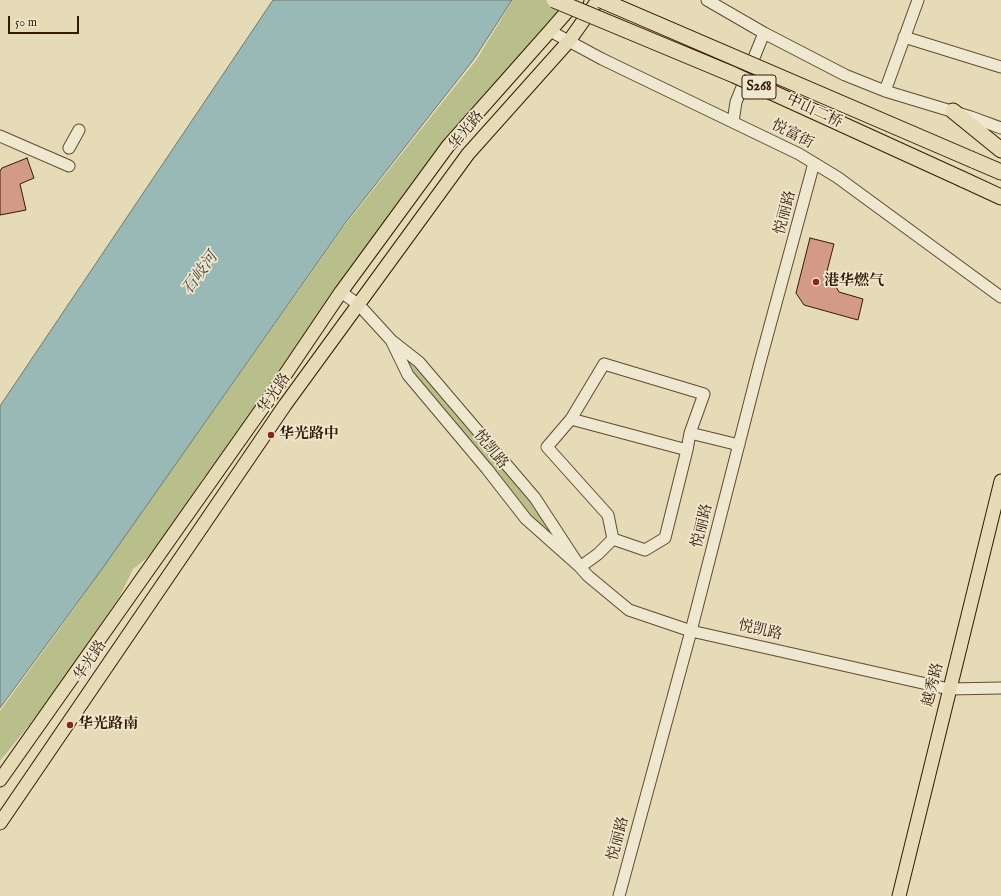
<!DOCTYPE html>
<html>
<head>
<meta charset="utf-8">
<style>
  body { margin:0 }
  #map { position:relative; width:1001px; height:896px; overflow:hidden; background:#e5dbb6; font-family:"IM FELL English",serif }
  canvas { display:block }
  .scale { position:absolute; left:8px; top:16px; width:71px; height:18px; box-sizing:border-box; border:2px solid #371a05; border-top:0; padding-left:5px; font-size:12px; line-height:14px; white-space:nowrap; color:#371a05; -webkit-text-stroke:3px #eee8d0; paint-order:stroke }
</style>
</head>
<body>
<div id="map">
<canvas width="1001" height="896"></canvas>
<div class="scale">50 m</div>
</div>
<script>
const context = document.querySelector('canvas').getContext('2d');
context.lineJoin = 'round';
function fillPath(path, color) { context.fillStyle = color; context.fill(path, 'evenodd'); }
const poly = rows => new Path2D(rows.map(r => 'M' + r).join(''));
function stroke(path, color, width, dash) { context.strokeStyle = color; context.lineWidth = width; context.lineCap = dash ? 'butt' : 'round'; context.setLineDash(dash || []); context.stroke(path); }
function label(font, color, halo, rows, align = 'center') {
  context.font = font + ' "IM FELL English","Noto Serif SC",serif'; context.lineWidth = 3.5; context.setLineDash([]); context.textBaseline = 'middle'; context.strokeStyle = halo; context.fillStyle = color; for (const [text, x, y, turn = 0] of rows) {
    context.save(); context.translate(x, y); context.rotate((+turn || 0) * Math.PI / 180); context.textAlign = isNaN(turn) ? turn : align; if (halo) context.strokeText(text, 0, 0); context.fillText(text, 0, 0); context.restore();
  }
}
fillPath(poly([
  [513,0,571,0,461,126,231,449,203,478,189,503,148,557,133,569,120,596,71,668,30,724,0,761,0,711,78,603,345,225,477,59],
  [404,353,417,363,535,506,548,523,553,535,526,514,408,370]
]), '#b9bf8b');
const water = poly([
  [273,0,512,0,474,59,346,222,102,569,0,708,0,406,273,0]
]);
fillPath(water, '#98b9b6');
stroke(water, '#71796f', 1);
const building = poly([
  [27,158,34,178,20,184,26,210,0,215,0,171,2,168,27,158],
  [810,238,834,244,827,271,839,292,863,299,858,320,804,305,796,293,810,238]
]);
fillPath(building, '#d49a88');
stroke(building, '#371a05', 1);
const minor = poly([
  [707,0,764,33,845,75,885,91,971,117,1001,128],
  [550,31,602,59,799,154,837,177,1001,297],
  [904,37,1001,67],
  [885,91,918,0],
  [733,122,736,102,764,33],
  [0,136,69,166],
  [69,148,79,130],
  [341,292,359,305,391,340],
  [604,364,704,394,690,433,687,450,665,538,645,550,613,539,608,515,547,447,571,419,604,364],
  [571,419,687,450],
  [690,433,739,445],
  [580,567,526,519,487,469,408,375,391,340,419,362,535,498,580,567,588,576,629,610,691,631,949,689,1001,688],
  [580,567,598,554,613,539],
  [619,896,691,631,759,366,814,163]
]);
const major = poly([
  [0,780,268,400,341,292,448,146,550,31,577,0],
  [0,823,285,405,468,154,569,41,598,0],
  [899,896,1001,481]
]);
const highway = poly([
  [953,111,1001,150],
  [973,160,1001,172],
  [962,179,1001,197]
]);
stroke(minor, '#624a31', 13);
stroke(major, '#371a05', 15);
stroke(highway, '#371a05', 17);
stroke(minor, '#eee8d0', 11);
stroke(major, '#e5dbb6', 13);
stroke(highway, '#e5dbb6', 15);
const highwayBridge = poly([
  [554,0,734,75,962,179],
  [601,0,973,160]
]);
stroke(highwayBridge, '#371a05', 17, []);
stroke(highwayBridge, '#e5dbb6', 15);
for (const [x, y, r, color] of [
  [816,282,4,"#8f2418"],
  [271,435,4,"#8f2418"],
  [70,725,4,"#8f2418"]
]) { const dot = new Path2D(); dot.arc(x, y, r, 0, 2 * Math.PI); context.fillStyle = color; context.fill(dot); stroke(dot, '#eee8d0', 1.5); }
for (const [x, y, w] of [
  [759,87,34]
]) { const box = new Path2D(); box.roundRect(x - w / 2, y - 12, w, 24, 3); context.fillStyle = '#eee8d0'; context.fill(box); stroke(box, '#371a05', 1); }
label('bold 14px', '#371a05', null, [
  ["S268",759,87]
]);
label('15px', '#371a05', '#eee8d0', [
  ["中山二桥",814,112,25],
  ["华光路",467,131,-50],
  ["悦富街",792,135,27],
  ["悦丽路",786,213,-75],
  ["华光路",275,394,-55],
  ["悦凯路",490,450,51],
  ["悦丽路",703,526,-76],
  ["悦凯路",760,631,13],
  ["华光路",91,661,-56],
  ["越秀路",934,685,-76],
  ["悦丽路",619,839,-75]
]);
label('bold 15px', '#371a05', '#eee8d0', [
  ["港华燃气",824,282],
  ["华光路中",279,435],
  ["华光路南",78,725]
], 'left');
label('italic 16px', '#544a3a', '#eee8d0', [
  ["石岐河",201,274,-54]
]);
</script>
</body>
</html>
